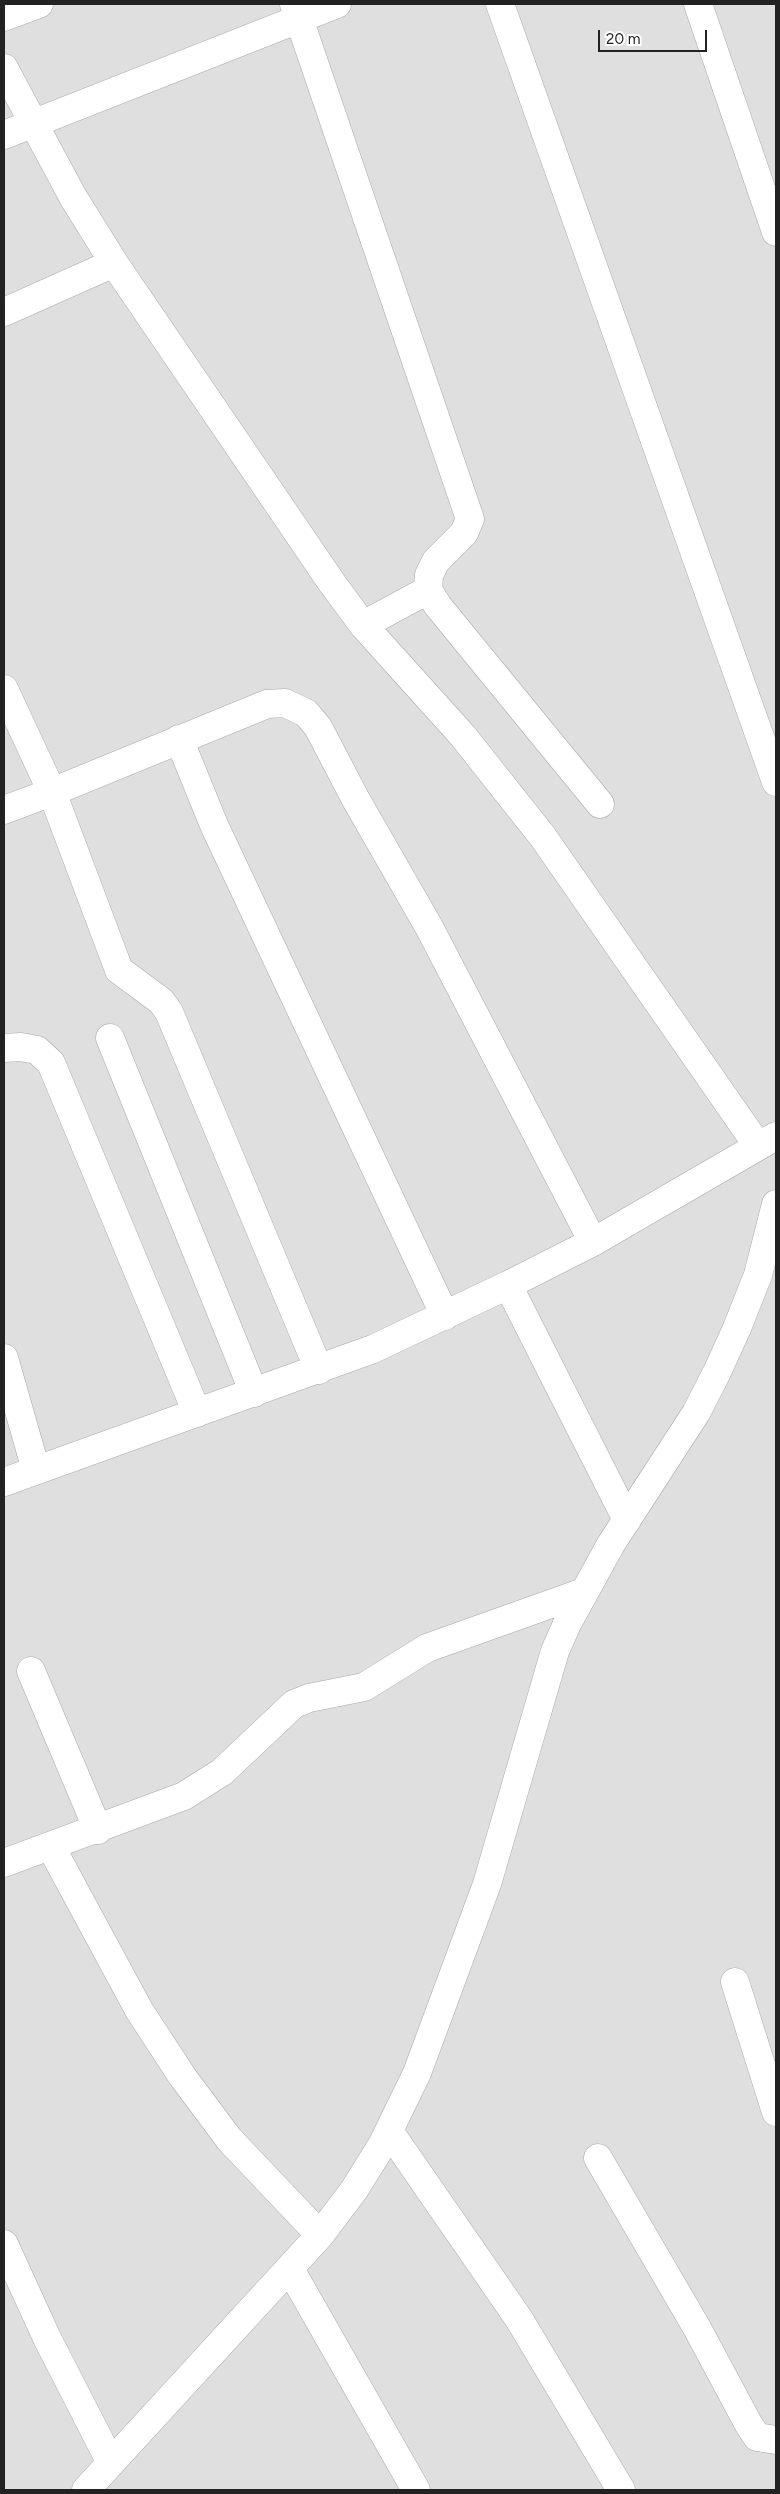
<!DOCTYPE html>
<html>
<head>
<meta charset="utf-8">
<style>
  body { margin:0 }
  #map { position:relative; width:780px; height:2494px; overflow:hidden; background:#f2efe9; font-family:Figtree,sans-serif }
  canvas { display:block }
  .frame { position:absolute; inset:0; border:5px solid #222; pointer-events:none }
  .scale { position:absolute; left:598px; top:30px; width:109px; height:22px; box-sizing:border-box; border:2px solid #222; border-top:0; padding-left:6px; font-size:15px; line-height:18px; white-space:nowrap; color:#222; -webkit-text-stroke:4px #fff; paint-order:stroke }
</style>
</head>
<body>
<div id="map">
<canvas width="780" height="2494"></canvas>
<div class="frame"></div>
<div class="scale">20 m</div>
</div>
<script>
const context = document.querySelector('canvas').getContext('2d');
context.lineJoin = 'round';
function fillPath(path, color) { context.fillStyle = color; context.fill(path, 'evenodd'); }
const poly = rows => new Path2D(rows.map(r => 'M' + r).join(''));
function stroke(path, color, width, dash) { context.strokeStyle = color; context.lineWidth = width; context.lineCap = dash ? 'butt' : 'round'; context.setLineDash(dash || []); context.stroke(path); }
fillPath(poly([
  [4,4,776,4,776,2490,4,2490]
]), '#e0dfdf');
const minor = poly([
  [294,4,470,519,464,533,436,561,429,575,428,590,438,606,600,804],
  [500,4,776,782],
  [698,4,776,232],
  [4,17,39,4],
  [4,68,73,197,114,263,332,583,363,625,463,736,543,837,758,1146],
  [4,135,337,4],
  [4,312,114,263],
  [363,625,428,590],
  [4,689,52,792,119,970,161,1001,169,1012,319,1370],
  [179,739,214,825,445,1316],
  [4,810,52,792,267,704,285,703,306,713,318,727,355,798,429,927,593,1242],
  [110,1038,254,1393],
  [4,1048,21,1047,37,1050,51,1063,197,1413],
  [508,1285,627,1520],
  [4,1358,36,1470],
  [4,1482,373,1349,508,1285,593,1242,776,1136],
  [31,1671,98,1830],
  [51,1847,139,2010,182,2076,229,2139,320,2235],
  [4,1863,184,1796,222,1772,294,1704,309,1698,364,1687,427,1648,584,1592],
  [735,1982,776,2112],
  [389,2131,519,2319,621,2490],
  [598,2158,697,2328,749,2425,757,2437,776,2440],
  [4,2244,47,2338,111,2463],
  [290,2269,416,2490],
  [86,2490,320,2235,354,2190,382,2145,417,2073,487,1884,555,1651,567,1624,611,1544,696,1413,717,1372,737,1328,758,1275,776,1204]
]);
stroke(minor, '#a9a9a9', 29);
stroke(minor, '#fff', 28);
</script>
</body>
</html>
